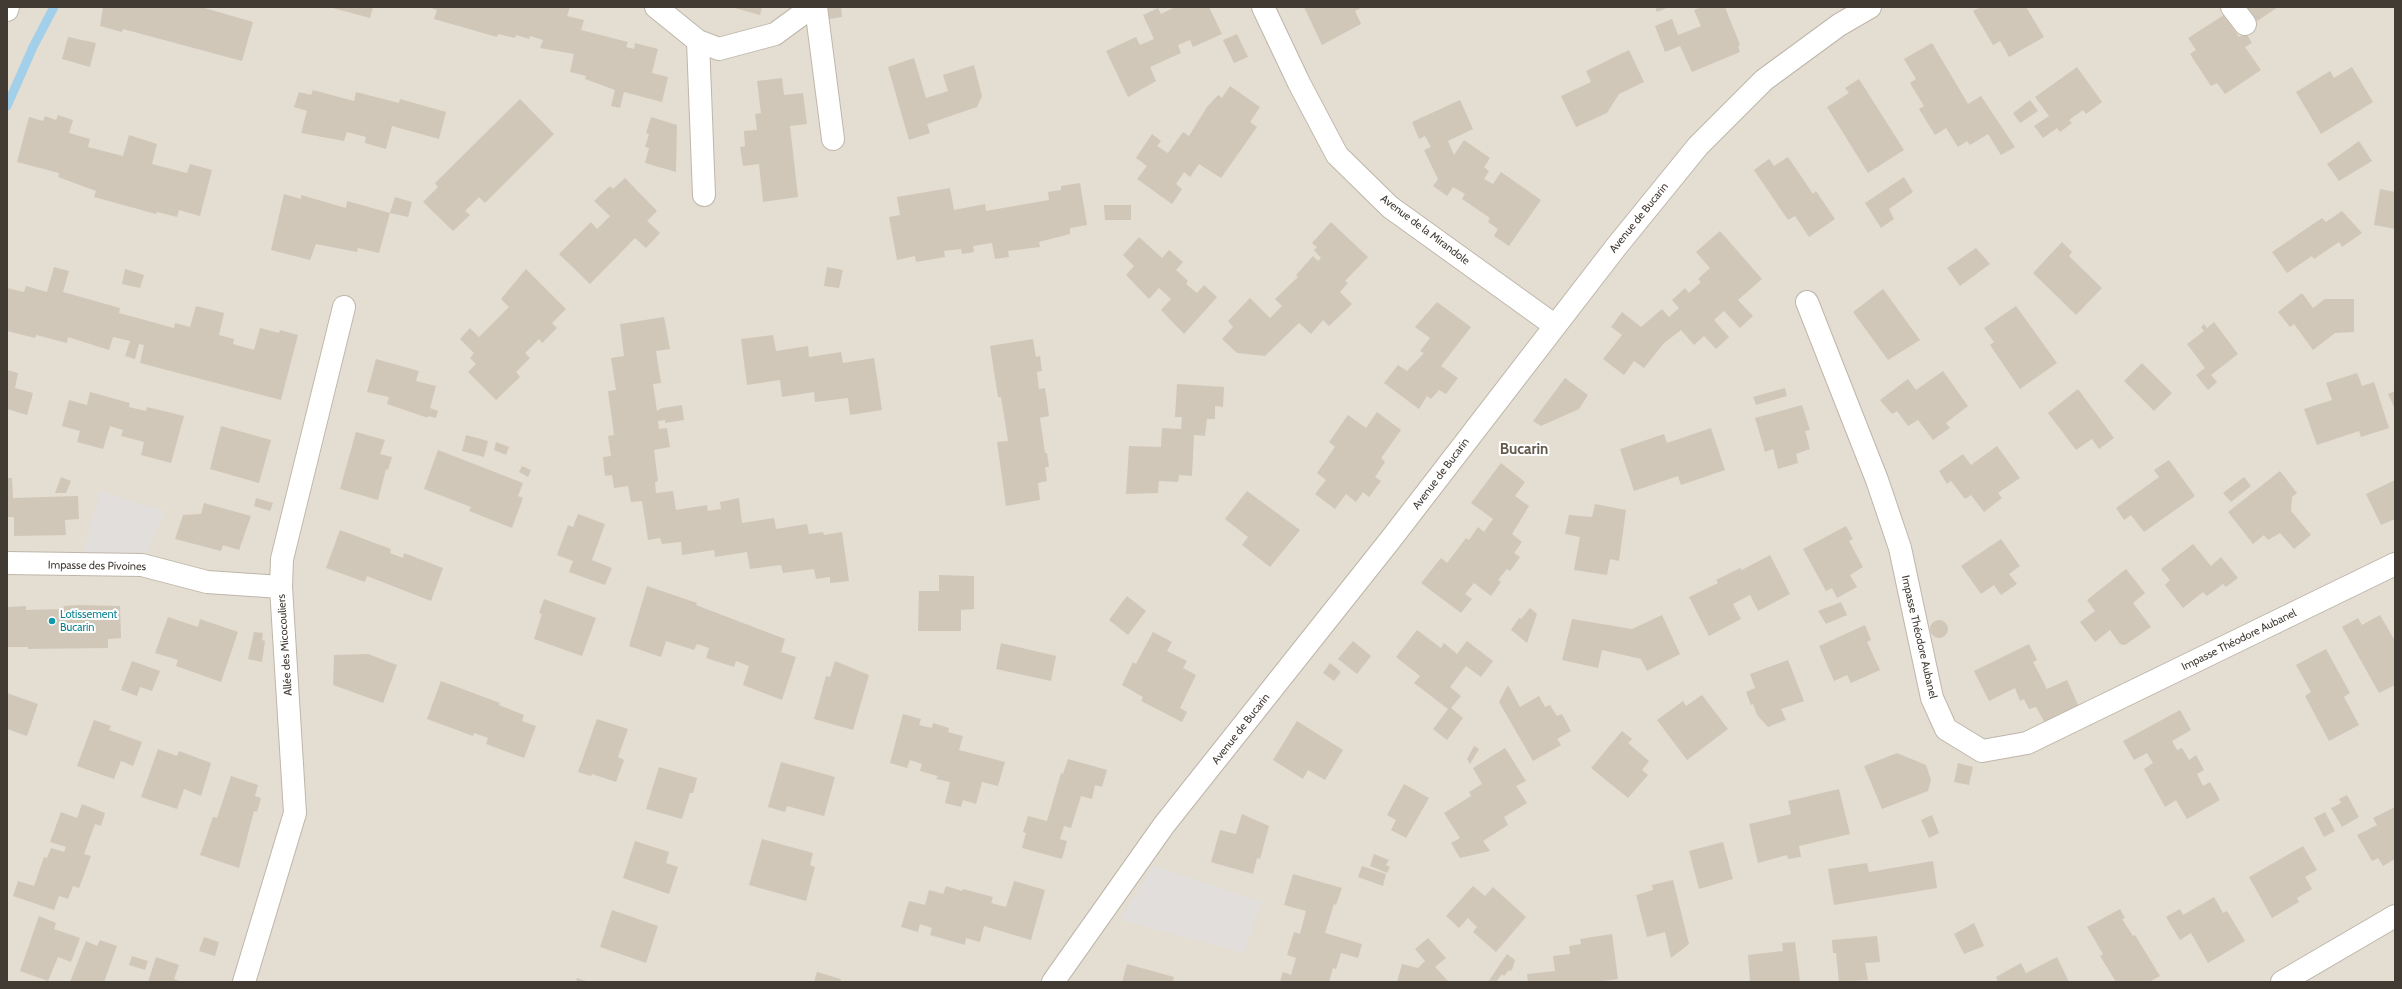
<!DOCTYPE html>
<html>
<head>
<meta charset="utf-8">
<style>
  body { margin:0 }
  #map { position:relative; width:2402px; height:989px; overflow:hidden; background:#f0ece3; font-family:Cabin,sans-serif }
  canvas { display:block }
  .frame { position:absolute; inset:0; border:8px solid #413b34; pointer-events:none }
</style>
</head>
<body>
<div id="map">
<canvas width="2402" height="989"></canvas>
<div class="frame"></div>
</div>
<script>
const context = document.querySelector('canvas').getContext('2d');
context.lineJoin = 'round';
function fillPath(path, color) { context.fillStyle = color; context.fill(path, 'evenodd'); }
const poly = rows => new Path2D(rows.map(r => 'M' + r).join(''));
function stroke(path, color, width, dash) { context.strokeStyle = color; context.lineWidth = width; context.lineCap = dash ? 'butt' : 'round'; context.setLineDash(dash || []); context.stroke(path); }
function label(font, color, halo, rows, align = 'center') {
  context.font = font + ' Cabin,sans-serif'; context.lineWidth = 4; context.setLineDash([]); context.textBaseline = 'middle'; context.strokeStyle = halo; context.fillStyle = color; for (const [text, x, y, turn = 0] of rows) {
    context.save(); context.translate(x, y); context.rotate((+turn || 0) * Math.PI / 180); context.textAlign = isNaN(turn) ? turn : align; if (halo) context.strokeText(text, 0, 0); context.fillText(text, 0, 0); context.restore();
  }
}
fillPath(poly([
  [7,7,2395,7,2395,982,7,982]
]), '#e4ddd1');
fillPath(poly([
  [100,491,165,511,142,565,79,566],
  [1153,865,1262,902,1244,953,1120,920]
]), '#e1dedb');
stroke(poly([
  [7,106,33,47,54,7]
]), '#a2cfea', 9);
fillPath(poly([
  [103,7,201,7,253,22,242,61,123,29,122,32,100,26],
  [329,7,373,7,370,18],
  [427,7,570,7,567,16,584,20,581,30,628,42,626,47,634,49,635,43,658,49,652,73,668,77,662,102,624,92,620,108,611,106,615,90,585,79,586,76,570,72,574,54,540,48,543,40,530,36,529,39,516,35,515,38,498,34,497,37,434,19,437,10],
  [731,7,762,7,760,15],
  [828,7,841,7,842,17,829,19],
  [1175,7,1209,7,1222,34,1193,47,1190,40,1178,45,1181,53,1150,67,1156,81,1128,97,1106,51,1136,37,1140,45,1154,39,1143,15,1158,8,1161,14],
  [1304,7,1363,7,1355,11,1361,24,1322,45],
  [1655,7,1669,7,1657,12],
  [1702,7,1725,7,1740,45,1738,46,1740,52,1692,72,1680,46,1665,52,1655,26,1672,19,1678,35,1701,26,1694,10],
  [1981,7,2026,7,2044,37,2009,57,2000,41,1993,45,1973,11],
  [2247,7,2278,7,2257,21],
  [2224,15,2239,37,2246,33,2252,43,2245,47,2261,70,2225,94,2217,83,2211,86,2190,54,2196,50,2188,38],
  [1237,34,1248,57,1234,63,1223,40],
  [68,37,96,43,90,67,62,59],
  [1932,43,1968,104,1981,96,2015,147,2001,155,1988,134,1970,145,1967,141,1958,147,1946,128,1935,135,1919,109,1924,106,1910,83,1916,79,1904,59],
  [1629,50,1644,82,1619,94,1607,113,1576,127,1561,96,1591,82,1586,71],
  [914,58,926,98,948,91,943,75,974,65,982,96,977,107,927,124,930,133,909,140,888,67],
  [2077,67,2102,102,2086,114,2083,110,2069,120,2072,123,2060,132,2057,128,2043,138,2034,126,2049,116,2035,97],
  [2352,67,2373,102,2321,134,2296,92,2330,71,2334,78],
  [782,78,784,95,803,93,807,124,790,126,798,197,763,202,759,164,743,166,740,147,745,146,744,131,757,130,755,114,761,113,757,81],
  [1859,79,1904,150,1868,173,1827,107,1849,93,1845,88],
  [1230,86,1260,107,1250,122,1257,127,1221,178,1199,164,1190,177,1184,172,1176,184,1182,189,1172,204,1137,179,1147,166,1136,158,1152,134,1161,141,1157,146,1168,153,1183,132,1189,136,1207,107,1218,95,1222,98],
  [313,90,354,101,356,92,399,103,400,99,446,112,439,139,392,126,386,149,365,143,366,137,347,132,344,141,301,133,307,111,294,107,299,92,311,95],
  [520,99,554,134,485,203,479,197,465,211,470,215,453,231,423,202,438,187,435,183],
  [1460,100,1473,129,1448,141,1454,155,1464,140,1490,158,1484,167,1489,171,1484,179,1493,184,1501,172,1541,200,1509,246,1494,236,1498,229,1488,222,1490,218,1462,199,1465,194,1453,187,1447,196,1433,186,1438,179,1424,150,1431,147,1425,136,1419,139,1412,122],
  [2030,100,2038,111,2020,123,2013,113],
  [58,115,73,120,69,133,90,139,88,147,123,156,129,135,157,144,152,164,187,173,190,164,212,170,200,216,179,210,177,217,157,212,156,214,94,197,96,191,58,177,59,173,17,162,29,117,43,121,45,116,56,120],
  [651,117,677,125,676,172,645,163,649,148,645,147,649,134,646,133],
  [2359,141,2372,161,2339,181,2327,164],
  [1788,157,1813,194,1816,191,1835,219,1809,237,1795,216,1788,220,1754,170,1769,159,1774,166],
  [1904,177,1913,192,1889,209,1894,219,1881,228,1865,203],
  [625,178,657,211,647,221,660,233,646,248,635,238,590,284,559,254,591,222,597,229,610,216,594,201,610,186,613,189],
  [1080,183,1087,225,1070,228,1070,234,1039,242,1040,247,1008,251,1009,257,995,259,992,243,973,246,974,252,962,254,961,249,944,251,945,257,916,262,915,256,897,260,889,217,900,215,897,197,950,188,954,210,985,204,986,211,1049,200,1048,192,1061,190,1061,186],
  [2380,189,2395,192,2395,229,2374,225],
  [284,194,301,199,301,195,346,208,347,201,390,213,379,253,358,248,357,252,316,244,310,260,271,250],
  [395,197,412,202,408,217,390,213],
  [1104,205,1131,205,1131,220,1105,220],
  [2342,211,2362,233,2342,247,2339,242,2314,259,2312,256,2287,273,2272,252,2322,218,2326,222],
  [1331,222,1368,257,1345,281,1348,283,1340,292,1352,304,1329,326,1323,320,1311,334,1299,323,1265,356,1237,353,1222,339,1233,327,1228,321,1250,298,1270,318,1282,306,1275,299,1298,277,1296,275,1313,256,1318,261,1321,258,1314,250,1317,247,1312,243],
  [1720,231,1762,279,1738,300,1753,316,1740,328,1724,311,1714,320,1729,337,1716,349,1704,336,1694,345,1681,330,1664,343,1644,368,1634,361,1624,375,1603,359,1622,335,1611,327,1622,312,1641,327,1662,309,1669,317,1679,308,1672,300,1685,288,1689,293,1701,282,1698,279,1710,268,1696,252],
  [1139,237,1162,258,1169,250,1183,262,1176,270,1188,281,1186,284,1197,293,1204,285,1217,297,1184,334,1161,310,1171,299,1159,288,1149,299,1126,275,1134,266,1123,255],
  [2062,242,2072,252,2069,256,2102,288,2076,315,2033,273],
  [1976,248,1990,264,1960,286,1947,268],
  [54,267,69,271,63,292,120,308,119,313,174,328,175,323,190,327,196,306,224,313,219,335,234,339,233,344,254,350,260,328,279,333,280,330,298,335,281,400,140,363,144,345,139,344,135,359,125,356,130,341,113,337,109,350,68,337,67,343,36,335,35,338,7,331,7,288,24,292,26,286,47,292],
  [827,267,843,270,839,288,824,286],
  [125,269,144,275,140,288,122,284],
  [526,269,566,309,552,323,557,328,542,343,539,339,525,353,530,358,516,372,520,377,496,400,468,372,476,364,470,358,474,353,460,339,470,328,479,337,509,307,501,299],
  [1883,289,1920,340,1888,360,1853,312],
  [2302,293,2313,308,2325,299,2354,299,2354,332,2335,333,2313,350,2294,324,2290,327,2278,312],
  [1437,302,1471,327,1441,366,1458,378,1446,394,1439,390,1431,399,1427,396,1419,409,1384,383,1398,365,1407,371,1424,353,1420,351,1430,338,1415,327],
  [2016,306,2057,363,2020,389,1990,345,1994,342,1984,328],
  [664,317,670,349,656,351,661,383,653,384,657,411,662,408,682,405,684,420,665,423,665,420,658,421,659,429,667,428,670,447,654,450,658,481,655,482,656,493,673,491,676,510,707,505,708,511,721,509,720,502,739,498,742,523,774,518,776,529,807,524,809,534,823,532,824,535,842,532,849,581,830,583,830,577,816,579,814,569,783,573,781,565,750,569,747,552,715,557,714,550,682,555,681,542,662,544,660,538,648,540,642,501,631,502,628,486,614,488,612,475,605,476,603,457,611,456,608,436,614,435,608,391,616,390,611,358,624,356,620,324],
  [2214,322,2238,354,2211,375,2217,382,2208,390,2196,375,2205,368,2187,344,2204,331,2201,327,2204,324,2207,328],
  [773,335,776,351,808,346,809,357,841,352,843,363,874,358,882,410,850,415,848,398,815,402,814,392,782,397,780,380,747,385,741,339],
  [1033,339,1036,357,1040,356,1042,371,1037,372,1039,389,1045,388,1047,401,1049,416,1040,418,1045,453,1047,453,1049,467,1045,467,1047,481,1038,483,1040,500,1006,506,997,442,1008,441,1001,397,998,397,990,346],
  [376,359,419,371,416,381,436,386,430,408,438,411,436,418,428,416,428,418,387,404,389,397,367,392],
  [2142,363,2172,393,2154,411,2124,381],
  [7,370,18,373,15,388,33,393,27,415,7,409],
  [1943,371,1968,406,1946,423,1950,428,1933,440,1918,420,1908,426,1897,411,1892,414,1880,400,1908,379,1916,390],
  [2357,373,2362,386,2374,382,2389,428,2361,437,2359,431,2317,445,2304,409,2332,400,2326,383],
  [1565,378,1588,395,1579,409,1541,426,1533,421],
  [1177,384,1224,387,1223,407,1215,406,1215,419,1207,419,1205,436,1194,435,1192,476,1179,475,1178,482,1159,481,1158,493,1126,494,1129,446,1161,447,1162,428,1181,429,1182,417,1175,417],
  [1785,388,1787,396,1756,405,1753,397],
  [2078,389,2114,438,2099,449,2092,439,2076,450,2048,413],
  [2395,391,2395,409,2388,394],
  [90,392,130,403,129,407,146,411,147,407,184,416,171,463,141,455,144,442,121,436,123,430,110,426,103,449,77,442,80,431,62,426,69,400,87,405],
  [1802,405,1810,430,1805,431,1810,449,1796,454,1798,463,1778,469,1773,449,1765,452,1755,418],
  [1377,412,1401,430,1381,458,1385,462,1375,477,1381,481,1369,497,1363,492,1356,502,1346,494,1335,509,1315,494,1326,480,1317,473,1335,447,1329,442,1348,415,1366,428],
  [221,426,271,440,259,483,210,469],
  [1711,428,1725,470,1681,485,1678,476,1634,491,1620,449,1664,434,1667,443],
  [356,432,385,440,380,454,392,457,388,470,386,469,378,500,340,489],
  [466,435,488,441,484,457,462,451],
  [496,442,509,447,506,455,494,450],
  [1997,446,2020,478,1998,493,2002,498,1984,512,1971,495,1965,499,1951,481,1947,484,1939,471,1963,454,1971,465],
  [438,450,523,483,518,496,523,498,512,528,469,511,471,507,424,489],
  [2169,460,2195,496,2144,532,2131,515,2124,520,2116,508,2159,477,2154,470],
  [1501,463,1525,482,1515,496,1529,506,1512,534,1522,542,1514,553,1520,557,1510,571,1507,569,1498,580,1501,582,1491,596,1474,583,1465,594,1472,599,1461,613,1421,583,1441,558,1447,563,1466,538,1469,540,1478,527,1484,532,1493,519,1471,503],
  [522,466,531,470,528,477,519,472],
  [2280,471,2297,493,2292,497,2291,511,2311,535,2294,549,2280,533,2268,540,2264,535,2253,544,2228,512],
  [61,477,71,481,66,493,55,493],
  [2244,477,2251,486,2231,502,2223,493],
  [7,478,12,478,13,498,78,496,79,519,65,520,66,535,14,536,14,517,7,517],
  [2395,480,2395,519,2381,525,2366,494],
  [1247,491,1300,530,1270,567,1242,545,1248,537,1225,519],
  [256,498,273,503,270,511,254,506],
  [204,503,251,516,239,550,223,545,221,551,175,539,183,515,201,514],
  [1595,504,1626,510,1619,561,1610,559,1607,575,1574,570,1580,537,1565,534,1569,515,1592,517],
  [578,514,605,524,592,560,612,568,605,585,569,572,573,561,557,555,568,525,573,527],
  [1846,526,1853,539,1849,541,1863,567,1850,575,1857,587,1837,598,1832,588,1826,591,1803,549],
  [340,530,391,549,390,553,403,558,404,553,443,568,431,601,367,576,365,582,326,568],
  [2001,539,2020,566,2009,574,2017,584,2001,595,1994,585,1981,594,1961,566],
  [2193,544,2211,566,2221,557,2238,578,2226,587,2223,584,2207,596,2203,592,2183,608,2165,585,2170,580,2161,569],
  [1770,555,1790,594,1758,611,1750,595,1733,604,1741,619,1709,636,1689,597,1718,583,1716,580,1740,568,1742,570],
  [2126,569,2145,593,2133,603,2151,627,2125,645,2120,644,2110,630,2095,642,2080,622,2095,611,2087,600],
  [939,575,974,576,974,609,961,610,961,631,918,631,919,591,939,591],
  [647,586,697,603,696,605,785,639,781,652,796,657,782,700,743,685,749,666,736,661,734,667,706,658,709,648,697,644,694,650,666,641,661,657,629,646],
  [1127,596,1146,611,1128,635,1109,620],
  [544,599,596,618,582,656,534,639,542,614,539,613],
  [1841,602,1847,615,1826,624,1818,611],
  [78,605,120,606,121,638,108,639,108,648,28,649,28,647,7,647,7,607,26,606,26,610,63,609,64,606],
  [1530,608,1537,614,1527,643,1511,630,1519,618,1521,619],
  [1662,615,1680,654,1647,671,1641,659,1602,650,1598,668,1562,660,1572,619,1632,629],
  [2380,615,2395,641,2395,685,2379,693,2342,627,2358,618,2362,625],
  [168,617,198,627,200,619,238,632,221,682,176,666,178,660,155,653],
  '1930 629a9 9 0 1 1 18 0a9 9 0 1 1-18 0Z',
  [1865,625,1871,640,1867,642,1880,670,1851,683,1847,675,1834,681,1819,646],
  [1417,630,1441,648,1444,643,1457,654,1467,641,1493,661,1481,677,1466,666,1450,687,1461,696,1451,708,1463,718,1447,740,1433,729,1448,709,1414,683,1420,676,1396,657],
  [254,632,263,633,262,640,265,641,262,662,248,659],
  [1153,632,1172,642,1167,651,1187,661,1183,668,1196,675,1180,708,1187,712,1182,722,1141,701,1143,697,1122,685,1133,662,1136,664],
  [1353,641,1371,656,1357,674,1338,659],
  [1001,643,1056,656,1051,681,996,669],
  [2029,644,2037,660,2033,662,2047,689,2067,680,2079,707,2045,723,2036,707,2029,709,2024,699,2020,701,2015,688,1989,701,1974,671],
  [2326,649,2350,693,2344,697,2359,725,2329,741,2305,696,2311,692,2296,665],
  [368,654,397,665,383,703,333,685,334,655],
  [1788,660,1804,701,1781,709,1786,720,1768,727,1757,715,1753,704,1751,705,1746,692,1755,688,1750,674],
  [132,661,160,671,152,691,140,687,137,696,121,690],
  [835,661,869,675,853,730,814,719,826,676,830,677],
  [1330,663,1341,672,1334,681,1323,673],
  [441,681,500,703,499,705,524,715,522,721,536,726,524,758,486,744,488,738,474,733,473,736,427,719],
  [1508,685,1520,707,1539,696,1545,707,1550,705,1557,716,1562,714,1571,731,1557,739,1561,745,1533,761,1499,702],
  [7,693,38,704,27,736,7,729],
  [1702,695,1728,729,1687,760,1657,720,1683,701,1686,706],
  [2180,710,2191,730,2172,741,2177,750,2182,748,2189,760,2196,755,2204,770,2197,774,2203,786,2210,782,2220,800,2187,819,2176,800,2165,807,2144,769,2153,763,2147,753,2134,760,2123,741],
  [903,714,921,719,919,725,932,728,933,723,949,728,948,732,963,736,959,750,1005,762,998,786,982,782,976,804,963,800,961,807,945,803,950,782,936,779,938,776,920,771,922,764,910,760,907,768,890,763],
  [597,719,628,729,618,757,624,760,616,782,592,774,591,776,578,772],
  [94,720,111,726,109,730,142,742,133,766,121,761,114,779,77,766],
  [1297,721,1343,750,1325,780,1308,770,1303,779,1273,760],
  [1622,731,1632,739,1628,743,1649,761,1642,770,1648,775,1628,798,1591,768],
  [1474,746,1479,749,1470,764,1467,759],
  [1505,748,1526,781,1516,786,1527,803,1504,817,1508,825,1483,841,1490,851,1460,858,1451,843,1460,838,1444,813,1471,796,1469,792,1482,784,1473,768],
  [158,749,177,756,179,751,211,763,201,796,184,789,177,809,141,797],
  [1897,753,1926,765,1931,780,1928,791,1882,809,1864,766],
  [1068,759,1107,770,1102,787,1095,785,1092,799,1081,796,1071,828,1064,826,1060,839,1067,841,1062,859,1022,848,1026,833,1023,832,1028,816,1047,821,1061,773,1063,774],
  [781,762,835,777,824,816,787,806,785,812,768,807],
  [1958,763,1973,767,1969,785,1954,782],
  [659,767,697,778,693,793,690,793,682,819,646,809],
  [231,776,258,785,255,796,261,798,257,812,254,811,239,868,200,855,213,817,217,818],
  [1404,784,1429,798,1406,838,1391,830,1396,820,1387,815],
  [1839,789,1850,834,1799,846,1801,857,1788,859,1787,855,1758,863,1749,824,1791,814,1788,801],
  [2347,795,2359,817,2342,827,2331,808,2341,803,2339,799],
  [82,804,105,813,101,826,95,824,84,854,91,856,79,888,73,886,68,899,59,896,54,910,13,896,18,881,34,886,44,857,47,858,51,848,64,852,66,847,50,842,61,812,77,818],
  [2395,807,2395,859,2383,866,2378,858,2372,861,2357,835,2377,825,2373,818],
  [2325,812,2335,831,2324,837,2314,818],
  [1242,814,1269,826,1260,859,1257,858,1253,874,1211,862,1220,830,1236,834],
  [1932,815,1939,833,1929,838,1921,820],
  [762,839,813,853,810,865,815,867,806,901,749,885],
  [635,841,669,852,666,863,678,867,669,894,623,878],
  [1723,842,1733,879,1699,889,1689,851],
  [2303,846,2317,870,2305,877,2312,889,2297,898,2299,902,2272,918,2249,877],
  [1374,854,1389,860,1386,865,1390,867,1387,873,1370,866],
  [1933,861,1937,888,1834,905,1828,869,1867,863,1869,872],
  [1362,866,1386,874,1383,886,1358,877],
  [1293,874,1342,888,1336,905,1334,904,1325,933,1362,944,1358,958,1341,953,1336,969,1333,968,1329,982,1280,982,1283,972,1291,975,1296,958,1287,955,1294,932,1300,934,1306,911,1284,905],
  [1673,880,1689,944,1671,958,1665,932,1647,937,1636,895,1653,890,1652,885],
  [1014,881,1045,890,1031,940,984,926,980,942,966,938,965,945,930,935,932,928,920,924,918,932,901,927,909,901,925,905,929,890,943,894,946,886,962,891,963,889,993,897,991,903,1006,907],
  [1473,886,1485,896,1493,887,1526,917,1496,952,1473,932,1477,927,1468,918,1459,928,1446,916],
  [2214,897,2223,913,2227,911,2245,941,2208,963,2191,933,2180,940,2166,917,2180,909,2183,915],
  [2120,909,2125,918,2122,919,2133,936,2135,935,2160,976,2149,982,2116,982,2100,956,2103,954,2087,927],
  [612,910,658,926,646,963,600,947],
  [39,916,56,923,54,929,80,938,71,962,58,957,48,981,20,971],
  [1974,923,1984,946,1964,954,1954,934],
  [1612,934,1618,979,1595,982,1528,982,1527,974,1555,971,1553,956,1570,954,1569,946,1581,944,1580,939],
  [1877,936,1880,962,1865,963,1868,980,1839,982,1836,953,1833,953,1832,940],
  [204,937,219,942,215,956,199,951],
  [1428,938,1446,958,1435,967,1449,982,1397,982,1402,964,1418,968,1425,961,1415,949],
  [100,940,117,946,104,982,70,982,86,941,97,946],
  [1795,942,1800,982,1750,982,1748,955,1783,951,1782,943],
  [1507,954,1515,960,1512,970,1508,971,1504,976,1502,974,1496,982,1488,982],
  [132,956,148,961,145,970,129,965],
  [156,957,179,965,174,979,182,982,148,982],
  [2057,957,2069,982,1998,982,1996,977,2021,963,2026,973],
  [1127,964,1174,977,1173,982,1122,982],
  [817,972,841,979,840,982,814,982],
  [577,978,589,982,576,982]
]), '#d1c7b9');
const minor = poly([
  [656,7,698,41,719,49,775,34,805,12,805,7],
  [816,7,833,139],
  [1263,7,1299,83,1337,155,1390,207,1554,325],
  [2232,7,2245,24],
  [7,10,8,7],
  [698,41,704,195],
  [1807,302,1877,480,1900,548,1932,698,1946,729,1982,751,2027,743,2395,564],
  [7,563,142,565,207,582,281,587],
  [244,982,295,813,281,587,282,559,344,307],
  [2282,982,2395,916]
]);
const tertiary = poly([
  [1053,982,1164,825,1391,539,1616,247,1698,146,1764,80,1839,25,1870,7]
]);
stroke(minor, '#beb6a9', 24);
stroke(tertiary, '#beb6a9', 24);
stroke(minor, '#fff', 22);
stroke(tertiary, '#fff', 22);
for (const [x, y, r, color] of [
  [52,621,4,"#0f9aa8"]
]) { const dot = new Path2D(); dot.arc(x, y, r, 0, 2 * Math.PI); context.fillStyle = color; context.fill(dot); stroke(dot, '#fff', 1.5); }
label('11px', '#413b34', '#fff', [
  ["Avenue de Bucarin",1639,218,-51],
  ["Avenue de la Mirandole",1425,230,37],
  ["Avenue de Bucarin",1441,474,-53],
  ["Impasse des Pivoines",97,566,1],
  ["Impasse Théodore Aubanel",1919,637,77],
  ["Impasse Théodore Aubanel",2239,640,-26],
  ["Allée des Micocouliers",285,645,-94],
  ["Avenue de Bucarin",1241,729,-52]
]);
label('11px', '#0d838f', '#fff', [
  ["Lotissement",60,615],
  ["Bucarin",60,628]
], 'left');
label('bold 15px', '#63594c', '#fff', [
  ["Bucarin",1524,450]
]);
</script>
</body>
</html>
